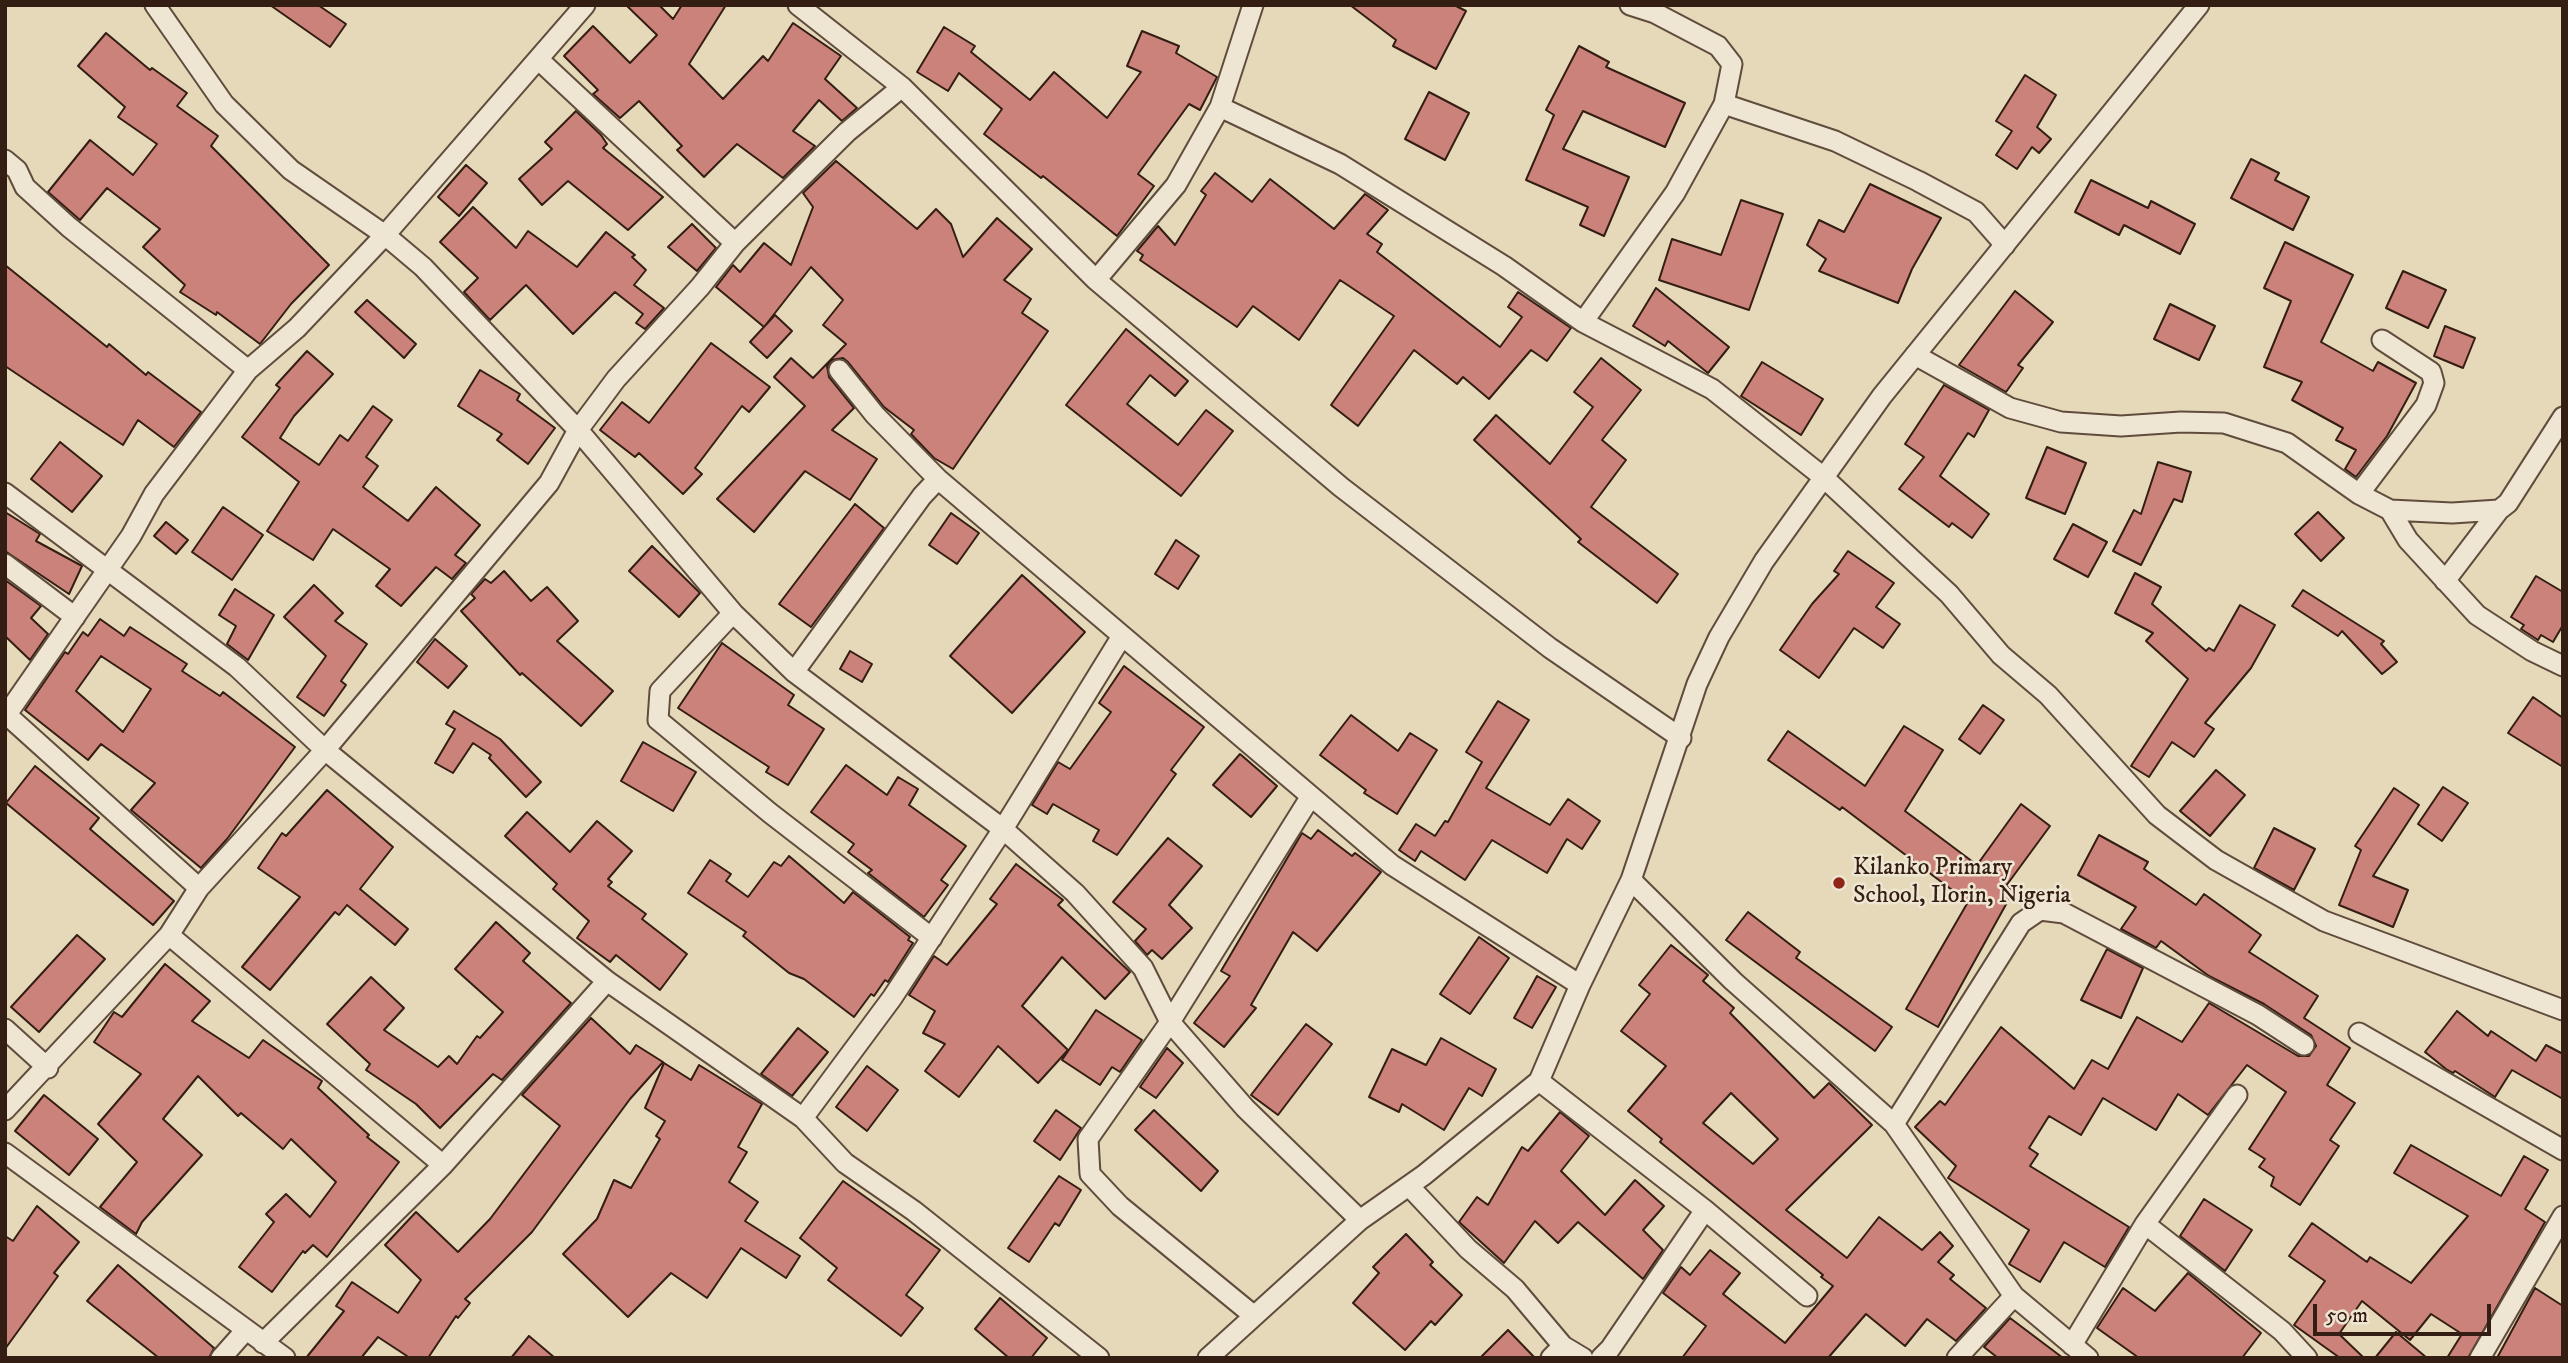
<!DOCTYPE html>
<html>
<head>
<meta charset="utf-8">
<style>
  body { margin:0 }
  #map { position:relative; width:2568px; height:1363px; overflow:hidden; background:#e5d9ba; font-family:"IM FELL DW Pica",serif }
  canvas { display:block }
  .frame { position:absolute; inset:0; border:7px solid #341d12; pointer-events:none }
  .scale { position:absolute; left:2313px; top:1304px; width:178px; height:32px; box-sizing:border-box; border:4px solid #341d12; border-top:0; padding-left:9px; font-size:21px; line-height:24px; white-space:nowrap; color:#341d12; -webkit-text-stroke:5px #eee6d2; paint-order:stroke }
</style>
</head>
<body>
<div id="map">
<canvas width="2568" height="1363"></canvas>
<div class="frame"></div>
<div class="scale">50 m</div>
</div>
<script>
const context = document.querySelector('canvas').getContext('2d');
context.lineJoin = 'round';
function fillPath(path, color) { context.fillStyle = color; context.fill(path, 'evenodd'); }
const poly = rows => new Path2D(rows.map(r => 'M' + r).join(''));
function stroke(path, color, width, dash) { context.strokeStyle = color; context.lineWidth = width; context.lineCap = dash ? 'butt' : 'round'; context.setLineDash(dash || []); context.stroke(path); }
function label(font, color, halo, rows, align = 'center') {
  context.font = font + ' "IM FELL DW Pica",serif'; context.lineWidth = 5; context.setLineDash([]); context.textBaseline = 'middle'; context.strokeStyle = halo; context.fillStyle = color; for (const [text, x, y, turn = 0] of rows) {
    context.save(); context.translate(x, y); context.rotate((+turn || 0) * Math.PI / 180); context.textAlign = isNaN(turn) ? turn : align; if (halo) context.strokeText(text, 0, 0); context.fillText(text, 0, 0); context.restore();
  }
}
const building = poly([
  [270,5,318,5,346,24,330,47,270,5],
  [626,5,659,5,673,19,682,5,726,5,689,64,723,99,763,56,768,61,793,23,841,56,825,79,857,108,842,121,819,100,793,131,815,146,783,178,737,144,704,177,677,150,682,146,639,101,620,118,593,94,598,90,564,56,593,26,630,63,657,35,626,5],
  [1350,5,1454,5,1466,11,1436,69,1393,46,1396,40,1350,5],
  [944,27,975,46,971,52,1030,100,1054,72,1107,118,1141,72,1127,66,1142,31,1179,46,1176,53,1217,77,1200,110,1189,104,1138,174,1154,186,1117,236,1043,176,1041,178,984,134,1002,109,959,73,948,91,917,72,944,27],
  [106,33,150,70,152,68,187,93,177,106,218,136,211,146,329,265,291,304,260,344,217,312,216,315,180,292,185,285,143,247,160,229,107,188,80,220,48,192,90,140,133,175,157,144,118,117,125,107,78,66,106,33],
  [1579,46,1609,62,1606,67,1685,103,1665,147,1583,111,1563,149,1629,177,1604,236,1580,225,1588,207,1526,180,1554,115,1546,110,1579,46],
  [2025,75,2056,95,2037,127,2051,139,2039,153,2032,147,2017,169,1996,155,2012,131,1996,121,2025,75],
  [1429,92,1469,113,1445,160,1405,139,1429,92],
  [576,111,601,135,607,144,603,148,663,197,628,230,568,181,542,205,519,179,552,149,545,142,576,111],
  [2251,159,2279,173,2275,180,2309,197,2293,230,2231,198,2251,159],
  [836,161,917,229,936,209,951,224,963,257,997,218,1032,249,1004,280,1031,299,1022,313,1048,331,953,469,934,458,911,434,914,430,884,407,848,362,843,358,832,360,827,366,829,377,854,408,832,430,877,459,850,500,805,471,754,532,717,499,805,406,774,377,791,358,813,378,846,344,823,325,843,300,811,267,764,327,716,287,733,265,740,272,764,243,791,265,813,207,803,193,836,161],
  [466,165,487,183,459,216,438,197,466,165],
  [1215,173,1252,202,1270,179,1334,229,1365,194,1388,210,1367,234,1382,244,1377,252,1500,347,1522,317,1508,307,1518,292,1571,328,1547,361,1531,350,1489,399,1463,377,1457,384,1414,350,1358,426,1331,405,1394,316,1340,280,1299,340,1253,306,1237,327,1140,260,1143,255,1137,251,1158,226,1175,245,1206,195,1201,191,1215,173],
  [2091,180,2148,208,2151,201,2195,224,2180,254,2124,225,2119,235,2075,212,2091,180],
  [1870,184,1941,218,1912,269,1898,303,1819,271,1826,259,1807,245,1819,220,1844,232,1870,184],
  [1741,200,1783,214,1749,310,1659,280,1672,239,1721,255,1741,200],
  [473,207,516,248,528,231,577,267,606,232,635,255,632,257,646,270,634,285,664,308,645,329,636,323,643,314,615,292,573,334,526,285,490,320,464,292,478,278,440,242,473,207],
  [692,224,716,248,697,271,668,247,692,224],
  [2285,242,2353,275,2321,342,2373,371,2378,362,2416,383,2387,436,2356,477,2345,469,2356,450,2336,440,2343,428,2292,400,2302,382,2264,367,2291,301,2264,288,2285,242],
  [5,265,107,347,109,344,146,375,148,372,201,412,174,447,138,420,123,445,5,366,5,265],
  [2403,271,2446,290,2428,328,2386,308,2403,271],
  [1656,288,1729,347,1708,373,1668,341,1665,346,1633,326,1656,288],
  [2015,291,2053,322,2018,365,2023,368,2006,392,1959,365,2015,291],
  [367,300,416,344,404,358,355,312,367,300],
  [2170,304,2215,326,2199,360,2154,339,2170,304],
  [775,315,792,331,767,358,750,342,775,315],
  [2445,326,2475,338,2463,368,2434,356,2445,326],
  [1126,329,1188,381,1175,396,1150,375,1127,404,1178,445,1206,410,1233,431,1181,496,1066,405,1126,329],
  [711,343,770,387,749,412,742,406,695,468,702,474,683,494,639,453,635,457,600,430,622,402,649,423,711,343],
  [307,351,333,374,294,416,280,438,319,465,340,435,348,441,373,406,392,420,366,457,378,466,363,487,408,521,436,487,480,525,455,555,466,563,452,579,436,567,401,606,376,586,390,569,333,529,313,560,267,531,299,482,242,437,280,388,276,385,307,351],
  [1601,358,1641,390,1602,440,1626,460,1591,507,1678,574,1657,603,1578,542,1581,539,1474,440,1496,415,1550,464,1593,407,1574,392,1601,358],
  [1762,362,1823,399,1801,435,1741,396,1762,362],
  [480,370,520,394,517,400,555,428,528,464,497,440,502,434,458,406,480,370],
  [1944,385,1989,410,1974,437,1968,433,1940,476,1989,514,1972,538,1952,523,1949,527,1899,489,1924,457,1905,444,1944,385],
  [60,442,102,476,72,512,31,479,60,442],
  [2047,447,2086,463,2065,514,2026,498,2047,447],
  [2158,462,2191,472,2182,502,2174,499,2141,565,2113,551,2134,510,2141,514,2158,462],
  [855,504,884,528,811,627,779,604,855,504],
  [223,507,263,535,232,580,192,552,223,507],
  [5,512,40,534,36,541,82,566,69,594,5,551,5,512],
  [2318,512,2344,538,2321,561,2295,534,2318,512],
  [951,513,979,533,957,564,929,545,951,513],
  [166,522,188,540,176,554,154,536,166,522],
  [2073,524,2107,542,2088,577,2054,559,2073,524],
  [1176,540,1199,556,1178,589,1155,574,1176,540],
  [652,546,700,593,679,617,629,571,652,546],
  [1848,551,1894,583,1876,607,1900,624,1883,648,1854,628,1819,678,1780,650,1812,604,1839,574,1834,571,1848,551],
  [504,571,531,601,547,587,578,621,557,641,613,691,581,726,522,673,520,675,461,611,475,598,471,594,485,579,491,583,504,571],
  [2135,573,2161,587,2152,604,2206,651,2209,648,2214,651,2240,605,2275,625,2251,668,2205,723,2214,729,2194,757,2172,742,2149,777,2131,766,2188,679,2146,641,2153,633,2115,613,2135,573],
  [1022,575,1085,632,1012,713,950,656,1022,575],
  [2536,576,2563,592,2563,625,2553,642,2541,635,2538,640,2521,629,2524,625,2511,617,2536,576],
  [5,580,41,606,31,618,48,634,30,660,5,636,5,580],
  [314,585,343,613,335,621,367,644,341,681,346,685,324,716,297,697,326,656,284,617,314,585],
  [235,589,274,615,248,660,227,644,236,626,219,615,235,589],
  [2303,590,2384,641,2381,644,2397,662,2382,674,2342,631,2338,636,2292,606,2303,590],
  [100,619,124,636,130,627,187,664,182,671,220,696,223,692,295,747,227,839,201,868,131,810,155,783,101,744,88,760,25,710,65,652,68,654,83,632,88,636,100,619],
  [101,656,151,689,123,732,76,691,101,656],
  [435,639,467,666,448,688,417,662,435,639],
  [722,643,794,695,788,705,824,729,788,785,766,772,769,767,678,708,722,643],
  [850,651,872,664,862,682,840,669,850,651],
  [1124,666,1204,727,1171,770,1176,774,1117,855,1093,841,1099,830,1053,804,1047,814,1032,805,1058,762,1070,769,1111,712,1099,703,1124,666],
  [2533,697,2563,718,2563,767,2508,733,2533,697],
  [1498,701,1529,720,1486,788,1550,825,1568,799,1600,821,1582,849,1567,839,1547,873,1492,840,1465,880,1421,851,1415,861,1399,850,1416,824,1435,836,1445,821,1448,822,1482,762,1466,752,1498,701],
  [1983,705,2004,720,1980,754,1959,739,1983,705],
  [454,711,500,739,541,782,526,797,489,758,491,755,473,743,453,773,435,763,455,729,446,724,454,711],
  [1351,715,1398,751,1410,733,1437,750,1397,814,1364,793,1366,790,1320,755,1351,715],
  [1904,726,1943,750,1905,811,1977,865,2021,804,2050,826,2006,886,2014,890,1938,1027,1906,1009,1968,902,1842,807,1840,810,1768,760,1788,731,1865,786,1904,726],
  [643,742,696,772,673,811,621,781,643,742],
  [1240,754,1277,786,1251,817,1213,785,1240,754],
  [846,765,887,795,898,777,918,789,909,805,966,846,941,880,948,885,924,917,868,873,872,870,848,852,854,844,811,812,846,765],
  [35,766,99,818,90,829,174,901,153,925,6,803,35,766],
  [2216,770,2245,795,2210,836,2180,811,2216,770],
  [2443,787,2468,803,2442,841,2418,824,2443,787],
  [2394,788,2419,805,2373,876,2408,890,2393,927,2339,905,2361,850,2355,846,2394,788],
  [327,790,393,847,360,889,408,929,395,945,347,905,339,915,335,912,270,990,242,967,300,897,258,868,282,833,286,836,327,790],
  [527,812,570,852,597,821,632,851,608,879,612,882,608,886,646,914,642,919,687,954,660,990,616,955,610,962,577,938,589,921,553,889,557,884,505,836,527,812],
  [2274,828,2315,849,2294,890,2254,868,2274,828],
  [1318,830,1352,856,1355,853,1381,872,1317,951,1293,932,1251,1005,1256,1008,1224,1047,1194,1023,1230,976,1221,971,1302,833,1311,839,1318,830],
  [2099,835,2148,862,2144,869,2196,905,2204,894,2261,935,2249,952,2318,996,2304,1018,2350,1048,2327,1085,2355,1103,2330,1140,2339,1146,2300,1205,2271,1186,2274,1177,2259,1167,2265,1159,2249,1149,2286,1092,2247,1065,2208,1115,2178,1094,2156,1130,2103,1098,2081,1135,2049,1116,2029,1148,2038,1154,2030,1166,2129,1227,2105,1267,2064,1242,2040,1282,2009,1264,2029,1230,1948,1178,1956,1166,1915,1127,1940,1101,1945,1105,2001,1027,2074,1089,2092,1060,2108,1069,2137,1017,2182,1042,2209,1003,2298,1056,2309,1056,2316,1046,2311,1035,2264,1004,2209,976,2161,941,2156,948,2121,929,2136,907,2078,875,2099,835],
  [1168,838,1202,866,1169,905,1192,928,1162,959,1152,950,1147,955,1135,941,1146,929,1113,902,1168,838],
  [789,856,844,903,853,892,910,937,908,940,913,943,888,982,885,980,874,996,871,994,854,1017,804,979,789,973,743,936,746,932,688,893,710,860,731,874,726,881,748,897,774,862,781,866,789,856],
  [1016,864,1063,900,1058,905,1130,972,1105,999,1062,957,1022,1006,1068,1050,1038,1083,998,1046,959,1097,925,1071,945,1044,923,1033,935,1011,909,995,934,956,947,965,997,904,990,899,1016,864],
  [1748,912,1800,952,1796,958,1892,1027,1875,1051,1726,940,1748,912],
  [496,922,530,953,523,961,571,1003,502,1080,493,1074,440,1128,416,1104,366,1070,370,1064,327,1024,371,977,404,1008,384,1030,438,1067,449,1056,457,1064,477,1036,480,1038,503,1012,455,969,496,922],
  [77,935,105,959,39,1032,11,1007,77,935],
  [1479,937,1509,958,1470,1014,1440,994,1479,937],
  [1671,945,1708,975,1703,981,1734,1008,1730,1013,1814,1098,1829,1083,1872,1125,1786,1210,1847,1258,1879,1217,1922,1250,1940,1232,1953,1246,1938,1262,1954,1275,1950,1279,1986,1308,1956,1341,1927,1319,1905,1346,1866,1314,1828,1358,1682,1358,1706,1326,1663,1293,1681,1267,1690,1275,1710,1250,1740,1273,1723,1294,1785,1343,1833,1286,1821,1277,1823,1275,1660,1142,1662,1139,1628,1111,1666,1066,1621,1031,1650,994,1639,985,1671,945],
  [1731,1093,1778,1139,1753,1164,1703,1123,1731,1093],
  [2107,949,2143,968,2121,1018,2081,1000,2107,949],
  [165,964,210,1001,192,1021,249,1058,263,1040,322,1081,318,1088,369,1135,367,1137,399,1162,327,1257,313,1245,305,1253,303,1251,272,1292,239,1267,274,1222,266,1214,286,1194,310,1217,336,1182,291,1139,283,1149,241,1113,238,1116,198,1076,163,1119,202,1155,142,1222,136,1234,100,1207,137,1162,98,1124,141,1074,94,1042,114,1012,122,1017,165,964],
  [1537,976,1556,987,1532,1028,1514,1018,1537,976],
  [1096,1010,1142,1040,1120,1072,1112,1067,1100,1085,1062,1060,1096,1010],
  [2457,1011,2488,1036,2491,1031,2536,1061,2546,1045,2563,1054,2563,1099,2512,1070,2495,1097,2455,1071,2453,1073,2446,1069,2425,1052,2457,1011],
  [591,1018,630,1054,636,1045,663,1062,630,1099,532,1232,465,1299,470,1303,458,1318,456,1316,428,1358,410,1358,378,1337,361,1358,306,1358,344,1311,336,1306,352,1282,398,1313,421,1280,385,1245,416,1212,458,1252,490,1219,560,1126,522,1095,591,1018],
  [1306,1024,1332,1044,1278,1115,1251,1095,1306,1024],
  [798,1028,828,1052,792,1096,761,1074,798,1028],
  [1441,1038,1496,1069,1482,1096,1469,1088,1444,1130,1402,1104,1399,1112,1369,1097,1392,1049,1426,1065,1441,1038],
  [1167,1048,1183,1063,1156,1098,1140,1087,1167,1048],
  [664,1063,691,1080,699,1065,762,1104,738,1147,747,1152,729,1182,758,1202,745,1221,800,1256,786,1278,741,1248,707,1298,671,1273,628,1317,563,1254,597,1219,614,1180,631,1188,660,1139,656,1136,665,1121,645,1108,664,1063],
  [867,1066,898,1090,867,1131,836,1107,867,1066],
  [44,1095,98,1139,69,1175,15,1131,44,1095],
  [1056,1110,1081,1128,1060,1160,1034,1141,1056,1110],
  [1154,1110,1218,1171,1201,1191,1135,1130,1154,1110],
  [1560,1112,1589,1136,1561,1171,1605,1215,1635,1180,1664,1206,1643,1230,1663,1250,1643,1279,1578,1222,1558,1243,1535,1221,1504,1263,1459,1222,1477,1197,1488,1205,1522,1147,1528,1151,1560,1112],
  [2411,1145,2501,1196,2524,1156,2548,1170,2525,1209,2545,1222,2468,1358,2447,1358,2462,1334,2431,1314,2410,1340,2362,1301,2339,1334,2364,1358,2340,1358,2294,1325,2325,1281,2289,1256,2312,1223,2367,1262,2370,1257,2411,1283,2468,1216,2394,1173,2411,1145],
  [1059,1176,1081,1190,1059,1226,1055,1223,1029,1262,1008,1248,1059,1176],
  [843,1181,940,1250,906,1295,923,1308,901,1336,828,1280,837,1268,800,1238,843,1181],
  [2204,1199,2252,1230,2225,1271,2180,1236,2204,1199],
  [37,1206,79,1242,54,1273,58,1276,5,1349,5,1236,13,1241,37,1206],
  [1406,1234,1433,1262,1430,1265,1462,1295,1435,1325,1431,1321,1405,1350,1353,1303,1379,1273,1373,1267,1406,1234],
  [118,1265,214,1348,209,1358,159,1358,87,1301,118,1265],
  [2188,1273,2261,1333,2242,1358,2139,1358,2097,1328,2123,1288,2155,1311,2188,1273],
  [2535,1288,2563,1306,2563,1358,2497,1358,2535,1288],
  [1000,1298,1047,1338,1031,1358,1009,1358,975,1329,1000,1298],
  [2010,1318,2063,1358,1998,1358,1984,1347,2010,1318],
  [1508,1330,1535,1358,1480,1358,1508,1330],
  [2396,1332,2427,1358,2375,1358,2396,1332],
  [529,1336,555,1358,511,1358,529,1336]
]);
fillPath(building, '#cb827a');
stroke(building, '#341d12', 2);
const street = poly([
  [155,5,224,104,291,170,385,235,423,267,578,430,733,613,794,672,1003,829,1075,893,1143,968,1170,1022,1245,1108,1360,1220],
  [798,5,902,87,1096,280,1341,487,1550,648,1681,738],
  [538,59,735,243],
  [1724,104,1835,141,1918,181,1976,212,2005,245],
  [1220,107,1340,164,1504,266,1583,322,1712,389,1822,476,1949,594,2001,655,2048,695,2157,815,2216,860,2324,921,2563,1010],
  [5,160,17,170,25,187,69,227,248,370],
  [1096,280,1176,185,1220,107,1253,5],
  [1583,322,1675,193,1724,104,1732,64,1718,46,1655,13,1630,5],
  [1915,355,2010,408,2061,422,2121,426,2181,422,2224,423,2287,443,2359,494,2390,510,2408,540,2477,615,2532,651,2563,666],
  [839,370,875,415,938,479],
  [5,493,237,667,325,750,607,981,803,1118,845,1163,914,1211,1099,1358],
  [2359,494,2426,405,2434,383,2431,372,2382,340],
  [2390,510,2452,513,2499,510],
  [5,564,75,617],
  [2445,581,2499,510,2508,503,2563,417],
  [733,613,660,691,658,720,770,813,932,938],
  [794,672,922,496,938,479,1392,865,1580,985],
  [7,715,199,888],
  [5,717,131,536,154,494,248,370,297,328,385,235,585,5],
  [1631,880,1733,981,1894,1124,2014,1296,2088,1358],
  [169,935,443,1165],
  [5,1029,48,1068],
  [2359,1033,2563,1150],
  [1539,1081,1705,1210],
  [5,1110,169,935,199,888,325,750,549,483,578,430,616,379,700,287,735,243,847,132,902,87],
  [803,1118,892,998,1003,829,1122,636],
  [1894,1124,2021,923,2040,910,2064,913,2258,1015,2304,1045],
  [5,1153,285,1358],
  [1409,1186,1468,1249,1515,1289,1563,1346],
  [2145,1224,2282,1331,2307,1358],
  [1253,1315,1120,1206,1090,1174,1088,1139,1170,1022,1311,796],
  [263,1343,443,1165,607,981],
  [2072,1345,2145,1224,2237,1095],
  [221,1358,245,1331],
  [1208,1358,1360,1220,1424,1175,1539,1081,1580,985,1631,880,1697,684,1719,637,1764,561,1882,396,2199,5],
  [1551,1358,1563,1346,1583,1358],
  [1601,1358,1610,1349,1705,1210,1807,1296],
  [1957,1358,2014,1296],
  [2480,1358,2563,1216]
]);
stroke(street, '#604c3c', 23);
stroke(street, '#eee6d2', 19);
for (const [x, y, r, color] of [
  [1839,883,7,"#8f2418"]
]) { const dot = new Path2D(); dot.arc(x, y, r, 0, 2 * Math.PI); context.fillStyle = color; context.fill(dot); stroke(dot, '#eee6d2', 2.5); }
label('24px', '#341d12', '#eee6d2', [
  ["Kilanko Primary",1853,869],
  ["School, Ilorin, Nigeria",1853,897]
], 'left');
</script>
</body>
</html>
